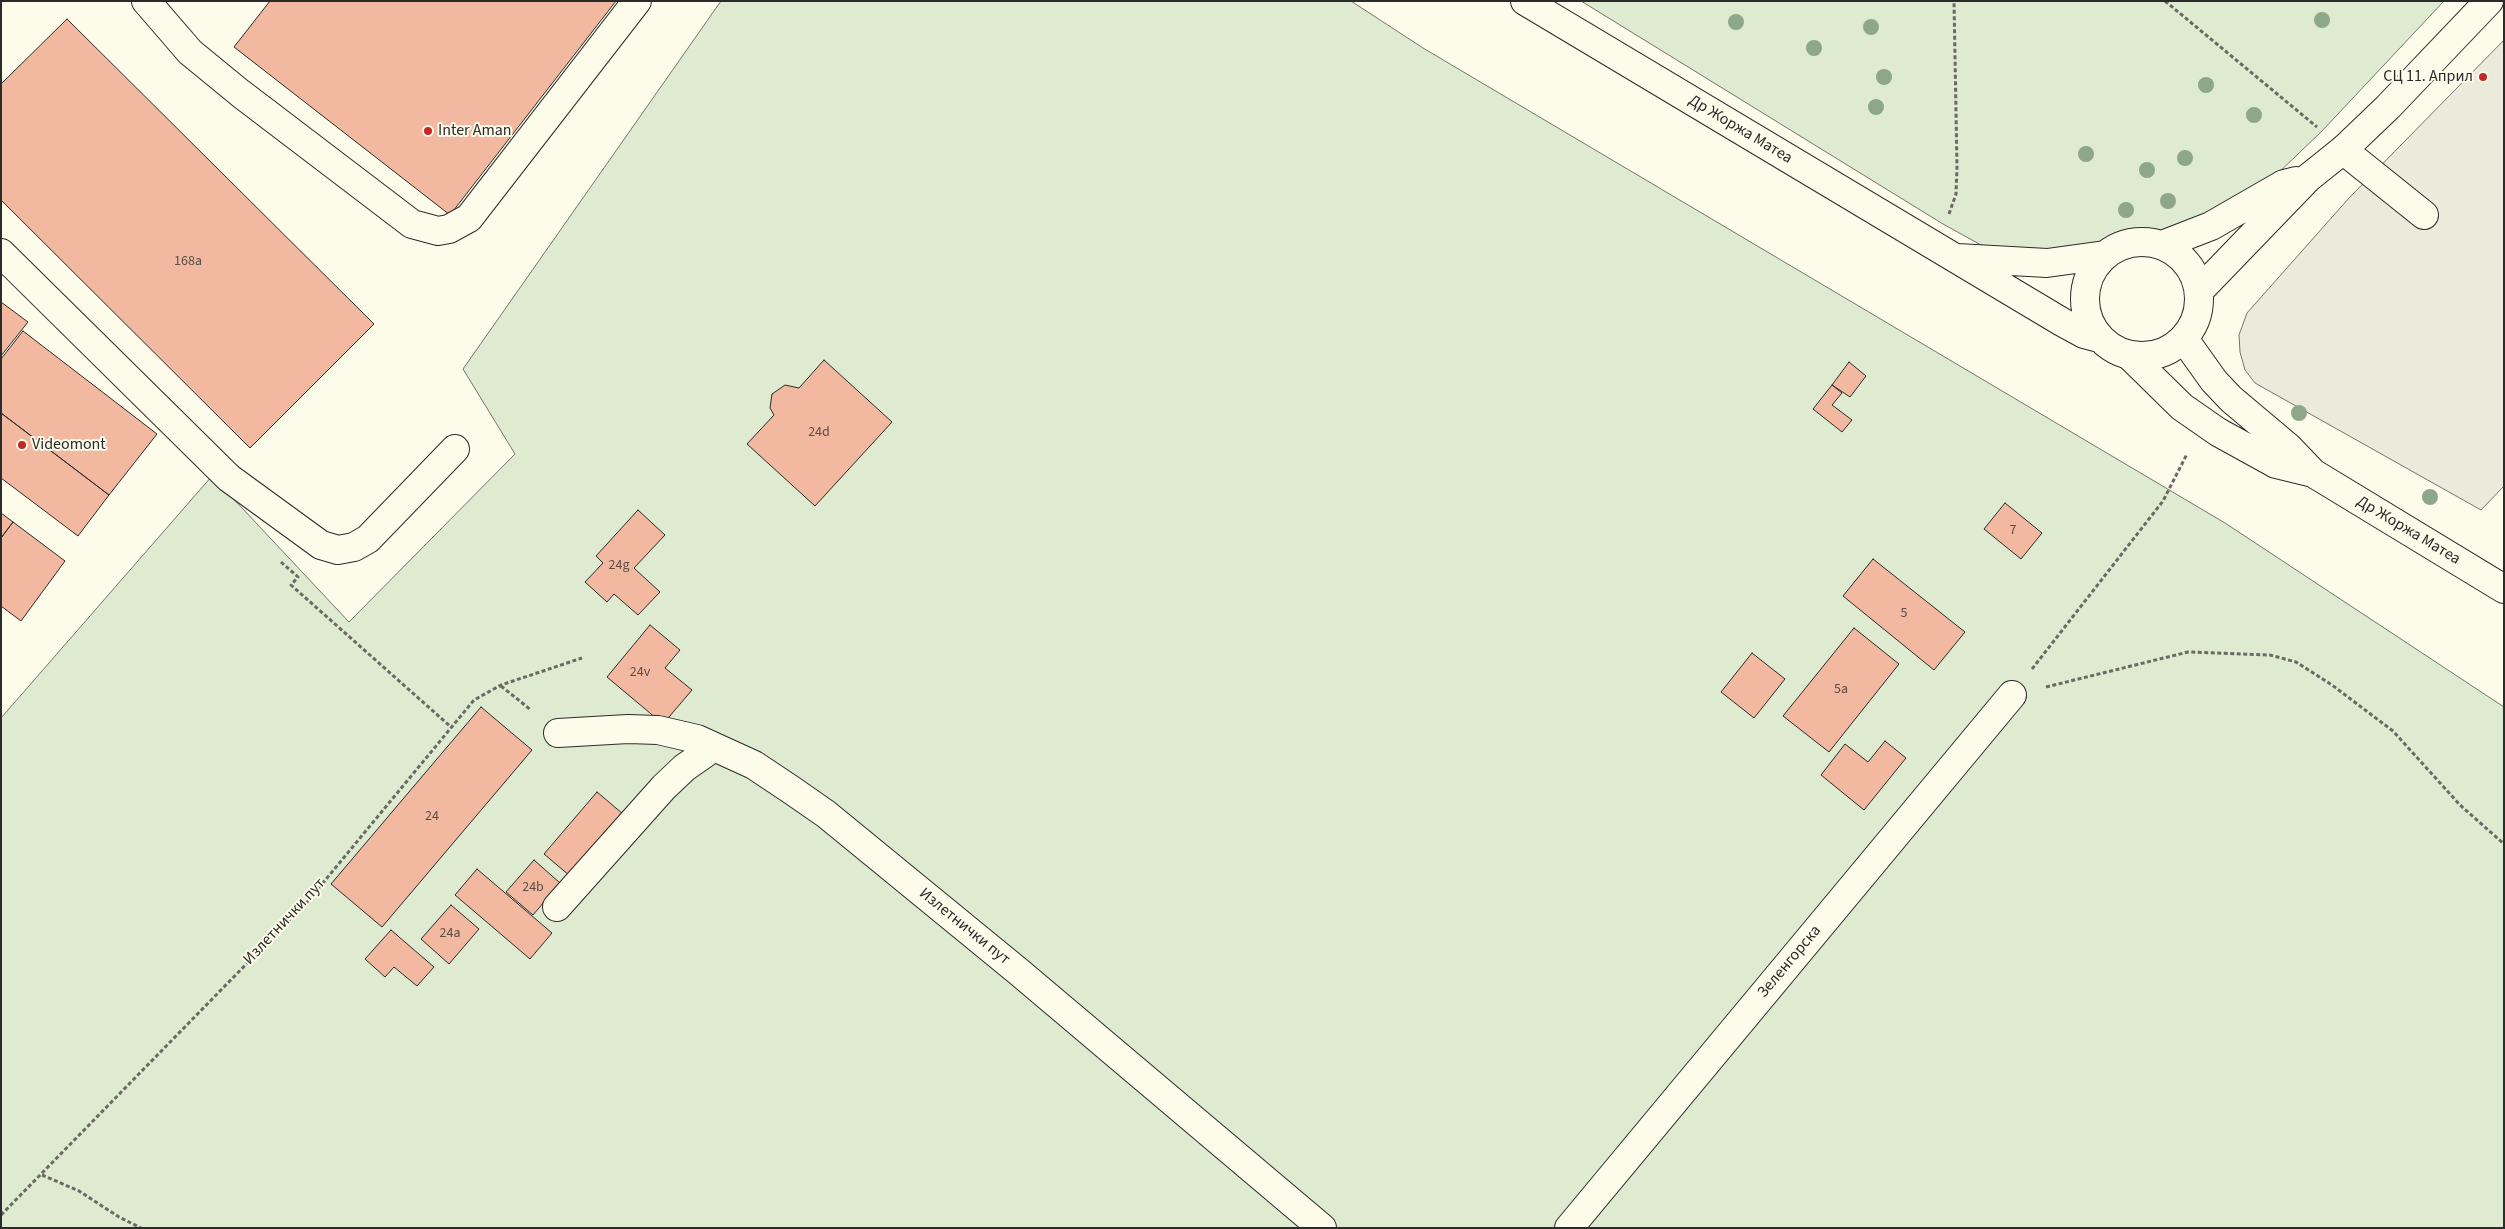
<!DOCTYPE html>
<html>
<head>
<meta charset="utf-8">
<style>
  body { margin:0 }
  #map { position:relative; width:2505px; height:1229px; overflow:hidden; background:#fdfbea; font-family:"Source Sans 3",sans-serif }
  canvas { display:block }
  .frame { position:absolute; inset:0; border:2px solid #2b2b2b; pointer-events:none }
</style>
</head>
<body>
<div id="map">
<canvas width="2505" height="1229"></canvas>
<div class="frame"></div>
</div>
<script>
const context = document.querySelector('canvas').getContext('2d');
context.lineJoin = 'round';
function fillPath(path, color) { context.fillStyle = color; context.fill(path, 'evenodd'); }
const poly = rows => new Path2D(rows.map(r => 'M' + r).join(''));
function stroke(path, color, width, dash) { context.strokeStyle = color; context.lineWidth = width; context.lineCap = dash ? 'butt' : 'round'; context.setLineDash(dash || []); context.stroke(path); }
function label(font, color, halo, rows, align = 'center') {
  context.font = font + ' "Source Sans 3",sans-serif'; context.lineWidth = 4; context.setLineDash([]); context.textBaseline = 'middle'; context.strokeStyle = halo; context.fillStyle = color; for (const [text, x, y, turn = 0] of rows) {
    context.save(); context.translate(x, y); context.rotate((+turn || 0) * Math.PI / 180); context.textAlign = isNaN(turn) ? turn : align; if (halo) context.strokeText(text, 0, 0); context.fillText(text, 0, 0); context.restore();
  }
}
const green = poly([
  [721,1,1351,1,1423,48,2225,523,2504,707,2504,1228,1,1228,1,718,212,476,349,622,515,454,463,369,721,1],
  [1581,1,2444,1,2322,131,2273,178,2235,202,2160,234,2129,233,2101,247,2071,250,2001,250,1981,245,1943,224,1581,1]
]);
fillPath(green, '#deebd1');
stroke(green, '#74746e', 1);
const parking = poly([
  [2504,40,2504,486,2481,510,2255,383,2245,370,2240,352,2239,335,2247,313,2349,198,2504,40]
]);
fillPath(parking, '#eceadb');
stroke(parking, '#74746e', 1);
const building = poly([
  [270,1,616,1,450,215,234,47,270,1],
  [67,19,374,324,250,448,1,200,1,84,67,19],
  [1,302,28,322,1,356,1,302],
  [23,331,157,434,109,495,1,413,1,359,23,331],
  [824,360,892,422,815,506,747,444,774,415,770,408,772,394,785,385,799,388,824,360],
  [1849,362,1866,376,1850,397,1832,385,1849,362],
  [1832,385,1842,393,1832,405,1852,420,1842,432,1813,409,1832,385],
  [1,413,109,495,78,536,1,478,1,413],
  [2005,503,2042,533,2021,559,1984,529,2005,503],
  [638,510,665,535,634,568,660,592,638,615,614,594,607,602,585,582,603,563,596,556,638,510],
  [1,513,13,522,1,538,1,513],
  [13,522,65,561,21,621,1,606,1,538,13,522],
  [1873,559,1965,632,1934,670,1843,596,1873,559],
  [650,625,680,650,665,668,692,690,663,724,607,677,650,625],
  [1854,628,1899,664,1829,752,1783,716,1854,628],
  [1752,653,1785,679,1754,718,1721,692,1752,653],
  [481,707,532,750,382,927,331,884,481,707],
  [1885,741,1906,758,1864,810,1821,775,1845,744,1868,762,1885,741],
  [597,792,623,814,570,876,544,854,597,792],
  [534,860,560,883,533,915,506,892,534,860],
  [477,869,552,933,530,959,455,895,477,869],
  [451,905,479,929,449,964,421,939,451,905],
  [391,930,434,967,417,986,394,967,385,977,365,959,391,930]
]);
fillPath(building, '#f2b8a0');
stroke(building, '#2b2b2b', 1);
const minor = poly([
  [146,1,190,52,240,93,412,224,438,231,449,229,469,218,637,1],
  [2343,150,2424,215],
  [1,253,229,478,321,545,338,550,354,547,368,539,455,449],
  [2184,339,2214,381,2231,399,2288,447,2313,473,2504,589],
  [2130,356,2182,407,2218,432,2276,464,2313,473],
  [558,733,628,729,658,730,697,739,754,765,790,789,826,814,1019,972,1322,1228],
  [557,907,664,787,684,768,714,747],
  [1569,1228,2012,695]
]);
const major = poly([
  [1525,1,2062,322,2084,334,2099,338],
  '2085 299a57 57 0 1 1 114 0a57 57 0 1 1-114 0Z',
  [2162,245,2211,226,2284,184,2296,181],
  [1957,258,2047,263,2105,255],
  [2199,291,2308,178,2343,150,2388,107,2489,1]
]);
stroke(minor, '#2b2b2b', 30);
stroke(major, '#2b2b2b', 30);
stroke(poly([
  [2165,1,2317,127],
  [1949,214,1956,194,1957,167,1954,1],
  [281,562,298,577,291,585,451,727],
  [2032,669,2163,501,2187,454],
  [501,686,531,710],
  [2046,687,2188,652,2270,655,2296,662,2332,685,2393,731,2460,805,2504,844],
  [42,1175,79,1191,119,1217,141,1228],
  [1,1215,308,901,474,700,501,685,582,658]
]), '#6a6964', 3, [4, 2.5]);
stroke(minor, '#fdfbea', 28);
stroke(major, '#fdfbea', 28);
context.fillStyle = '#8ea78a';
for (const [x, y] of [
  [2322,20],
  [1736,22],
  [1871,27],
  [1814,48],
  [1884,77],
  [2206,85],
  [1876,107],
  [2254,115],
  [2086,154],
  [2185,158],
  [2147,170],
  [2168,201],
  [2126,210],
  [2299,413],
  [2430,497]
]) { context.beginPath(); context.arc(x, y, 8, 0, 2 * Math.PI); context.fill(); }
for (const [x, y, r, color] of [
  [2483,77,5,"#c62828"],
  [428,131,5,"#c62828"],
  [22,445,5,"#c62828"]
]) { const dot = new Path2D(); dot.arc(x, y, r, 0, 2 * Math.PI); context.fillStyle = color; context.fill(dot); stroke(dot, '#fdfbea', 2); }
label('14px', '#5d4e48', null, [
  ["168a",188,262],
  ["24d",819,433],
  ["7",2013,531],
  ["24g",619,566],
  ["5",1904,614],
  ["24v",640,673],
  ["5a",1841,690],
  ["24",432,817],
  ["24b",533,888],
  ["24a",450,934]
]);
label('16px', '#2b2b2b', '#fdfbea', [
  ["СЦ 11. Април",2473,77,"right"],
  ["Inter Aman",438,131],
  ["Videomont",32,445]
], 'left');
label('16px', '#2b2b2b', '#fdfbea', [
  ["Др Жоржа Матеа",1740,130,31],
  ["Др Жоржа Матеа",2408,531,31],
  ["Излетнички пут",285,922,-47],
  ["Излетнички пут",964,927,39],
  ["Зеленгорска",1790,962,-50]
]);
</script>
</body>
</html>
